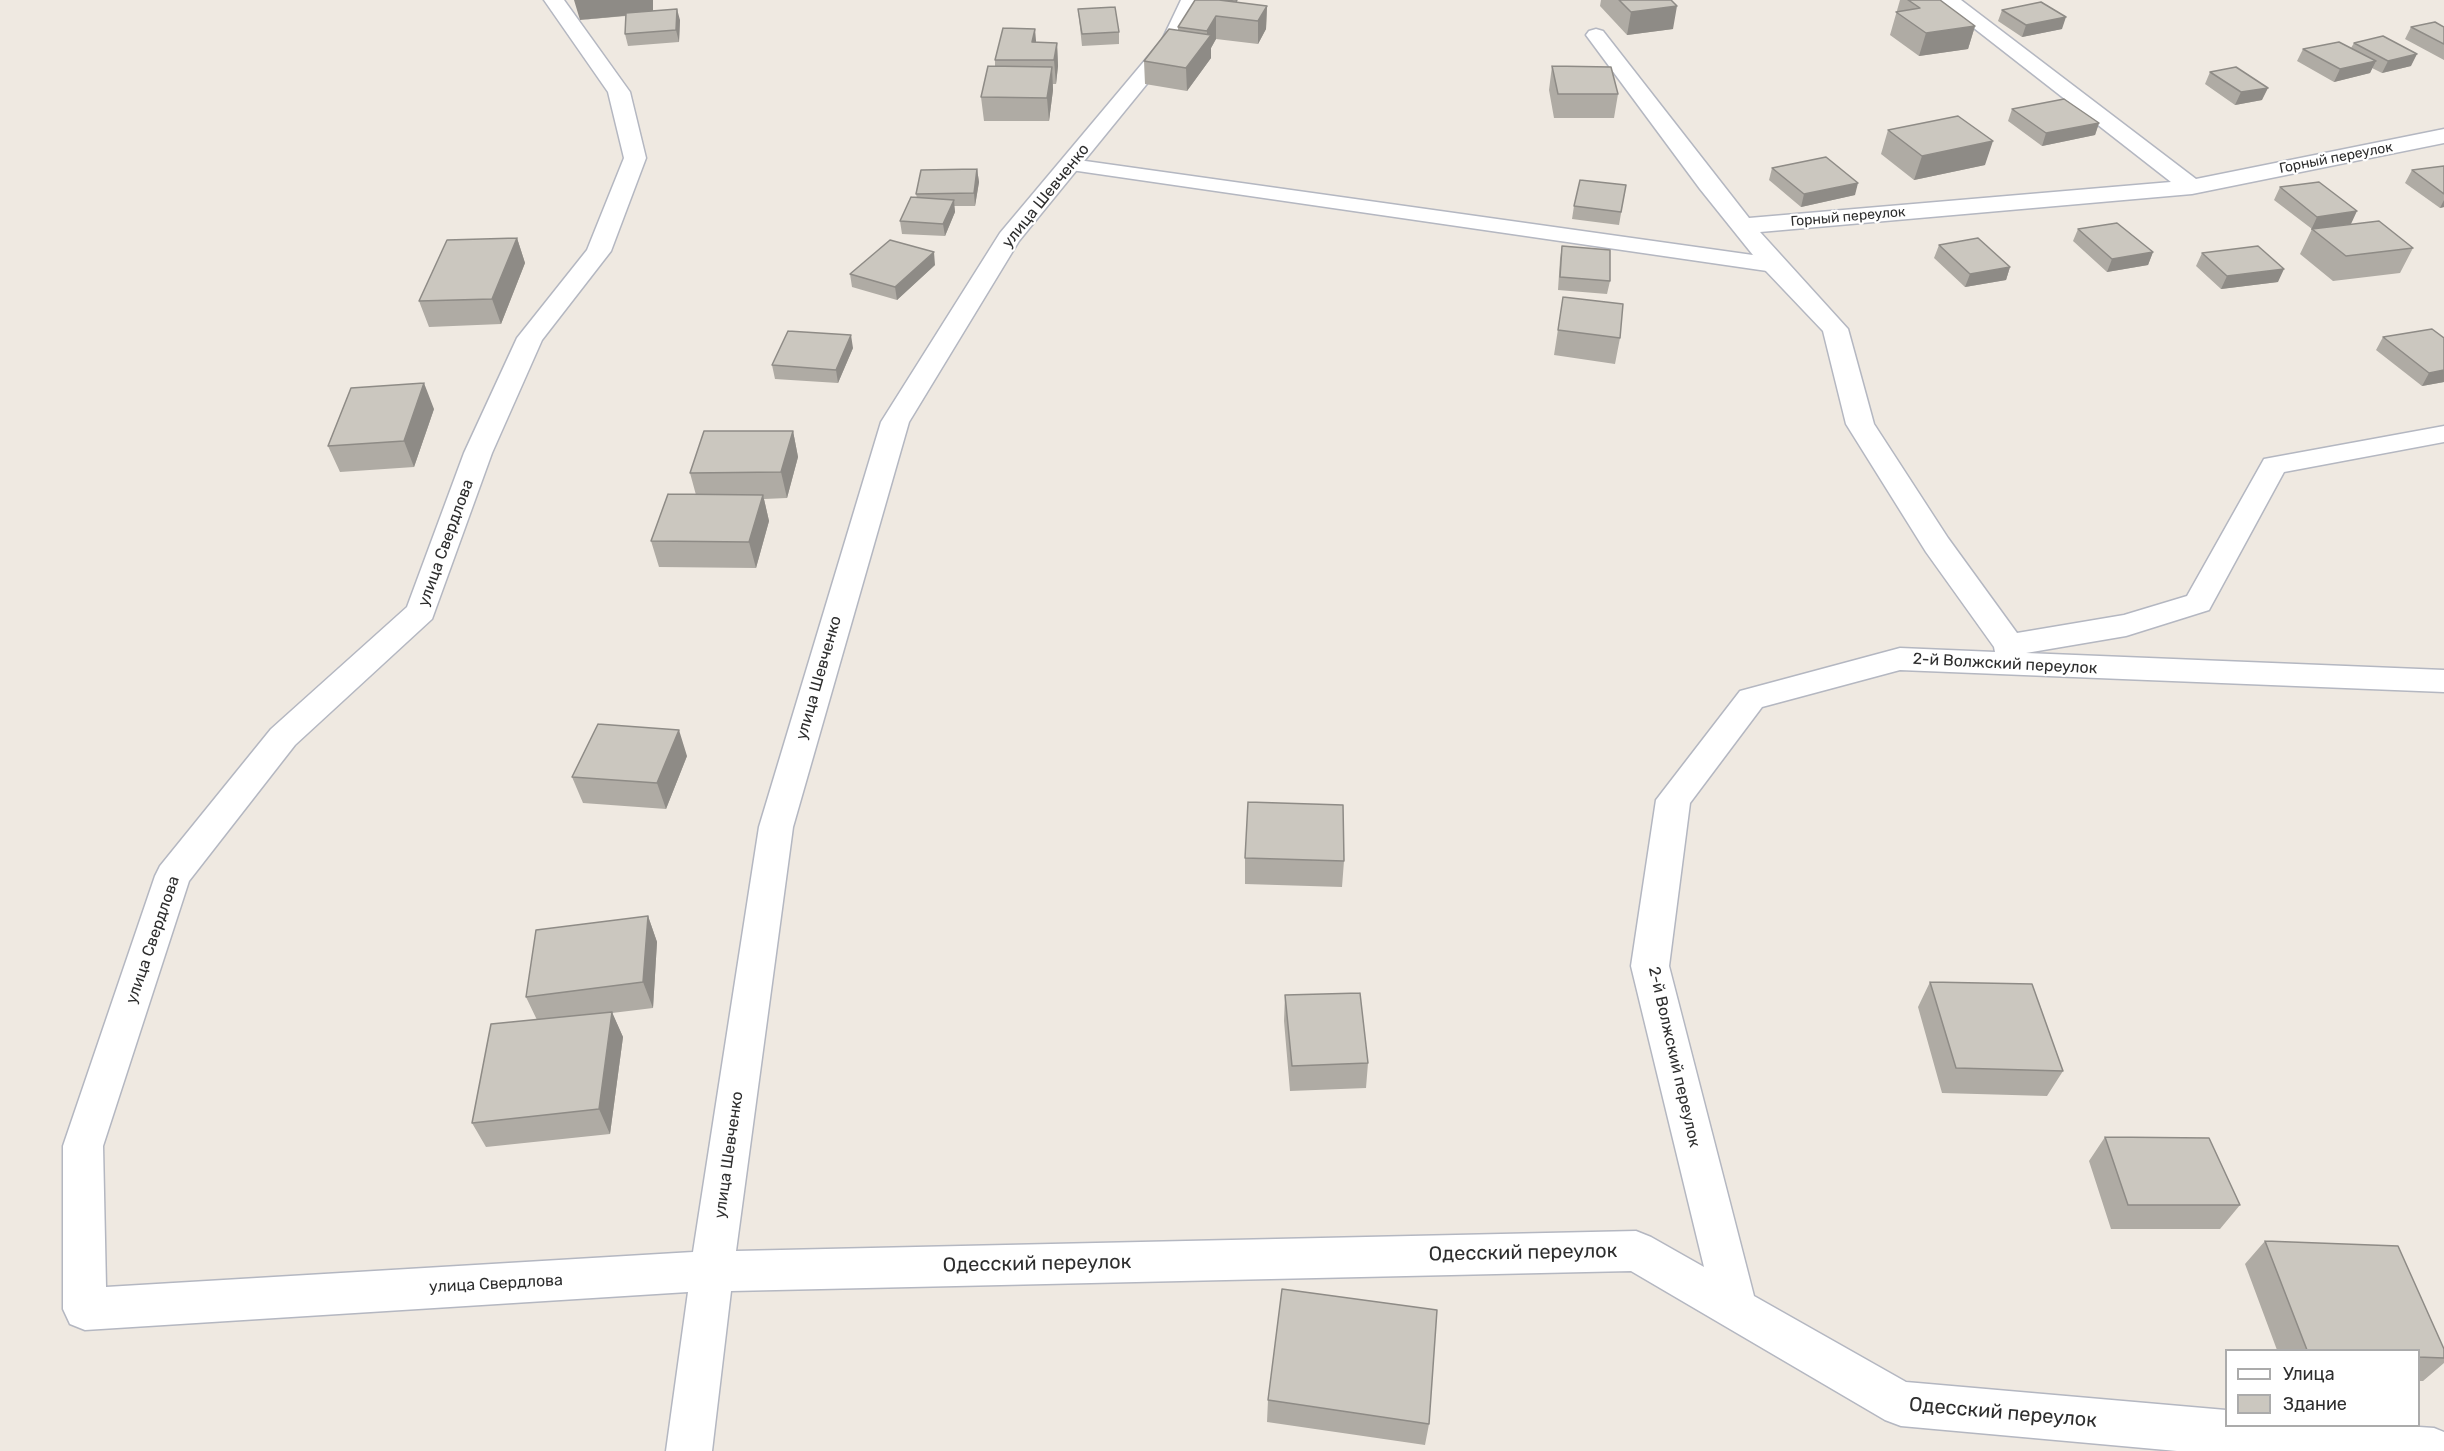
<!DOCTYPE html>
<html>
<head>
<meta charset="utf-8">
<style>
  body { margin:0 }
  #map { position:relative; width:2444px; height:1451px; overflow:hidden; background:#efe9e1; font-family:Rubik,sans-serif }
  canvas { display:block }
  .legend { position:absolute; left:2225px; top:1349px; width:195px; height:78px; box-sizing:border-box; background:#fff; border:2px solid #ababab; margin:0; padding:8px 10px; list-style:none; font-size:18px; color:#2e2e2e }
  .legend li { display:flex; align-items:center; gap:12px; height:30px }
  .legend b { width:30px; border:2px solid #ababab }
</style>
</head>
<body>
<div id="map">
<canvas width="2444" height="1451"></canvas>
<ul class="legend">
<li><b style="height:8px;background:#fff"></b>Улица</li>
<li><b style="height:16px;background:#cbc7bf"></b>Здание</li>
</ul>
</div>
<script>
const context = document.querySelector('canvas').getContext('2d');
context.lineJoin = 'round';
const poly = rows => new Path2D(rows.map(r => 'M' + r).join(''));
function stroke(path, color, width, dash) { context.strokeStyle = color; context.lineWidth = width; context.lineCap = dash ? 'butt' : 'round'; context.setLineDash(dash || []); context.stroke(path); }
function fillPath(path, color) { context.fillStyle = color; context.fill(path, 'evenodd'); }
function label(font, color, halo, rows, align = 'center') {
  context.font = font + ' Rubik,sans-serif'; context.lineWidth = 4.5; context.setLineDash([]); context.textBaseline = 'middle'; context.strokeStyle = halo; context.fillStyle = color; for (const [text, x, y, turn = 0] of rows) {
    context.save(); context.translate(x, y); context.rotate((+turn || 0) * Math.PI / 180); context.textAlign = isNaN(turn) ? turn : align; if (halo) context.strokeText(text, 0, 0); context.fillText(text, 0, 0); context.restore();
  }
}
const service = poly([
  [1071,159,1774,258,1782,260,1785,265,1782,270,1774,272,1064,169,1061,165,1064,161,1071,159]
]);
const minor = poly([
  [544,0,564,0,630,92,646,158,611,251,542,340,492,453,432,619,295,745,189,881,103,1146,106,1287,693,1252,759,827,881,422,1000,233,1162,40,1181,0,1201,0,1181,42,1019,241,909,422,793,827,736,1251,1636,1231,1651,1237,1704,1267,1631,966,1656,800,1740,691,1900,648,1995,652,1994,647,1926,552,1846,424,1823,331,1765,270,1700,189,1586,35,1589,31,1596,29,1603,31,1749,218,2171,182,1938,0,1961,0,2196,179,2444,129,2444,143,2192,194,1760,232,1848,329,1874,424,1948,538,2017,633,2124,615,2187,596,2264,459,2444,426,2444,442,2284,472,2209,610,2126,636,2026,653,2444,670,2444,692,1900,670,1762,707,1690,803,1669,966,1754,1296,1906,1382,2226,1410,2226,1426,2405,1426,2434,1428,2444,1432,2444,1451,2177,1451,1901,1426,1885,1420,1631,1271,731,1291,712,1451,666,1451,688,1292,85,1330,70,1324,63,1309,63,1146,155,876,160,866,271,729,407,607,464,453,517,338,587,250,624,158,608,92,544,0]
]);
stroke(service, '#b4b7c1', 3);
stroke(minor, '#b4b7c1', 3);
fillPath(service, '#fff');
fillPath(minor, '#fff');
fillPath(poly([
  [1601,0,1671,0,1673,29,1627,35,1600,6],
  [1900,0,1940,0,1975,26,1968,49,1919,56,1890,35],
  [1241,3,1267,6,1266,29,1258,44,1216,39,1211,48,1211,58,1187,91,1145,84,1144,61,1178,30,1178,27],
  [1078,9,1119,32,1119,44,1082,46],
  [2002,10,2062,29,2022,37,1998,21],
  [653,11,680,20,679,42,628,46,625,34,626,16,580,20],
  [2411,27,2444,27,2444,60,2405,39],
  [1036,42,1057,43,1058,66,1056,84,1053,84,1053,90,1049,121,984,121,981,97,995,66,995,60],
  [2354,43,2411,66,2382,73,2372,68,2370,73,2334,82,2297,61,2303,49,2351,48],
  [1552,66,1618,94,1614,118,1554,118,1549,90],
  [2210,72,2262,100,2235,105,2205,84],
  [2012,109,2099,123,2095,135,2042,146,2008,121],
  [1888,130,1985,165,1914,180,1881,154],
  [2444,166,2444,207,2440,208,2405,183,2412,170],
  [1772,168,1855,195,1801,207,1769,180],
  [977,169,979,182,975,206,954,206,955,212,945,236,902,234,900,221,917,198,916,194],
  [1626,185,1619,225,1572,219,1574,206],
  [2280,187,2351,224,2323,228,2413,248,2400,273,2333,281,2300,254,2312,229,2274,200],
  [2078,229,2153,252,2148,265,2107,272,2073,241],
  [517,238,525,263,501,324,429,327,419,301],
  [1939,245,2010,267,2006,280,1965,287,1934,258],
  [1562,246,1610,281,1607,294,1558,290,1560,259],
  [2202,253,2278,282,2221,289,2196,266],
  [935,265,897,300,852,287,850,274],
  [1563,297,1620,338,1615,364,1554,355],
  [2383,337,2444,382,2422,386,2376,350],
  [853,348,838,383,775,379,772,365],
  [434,409,414,467,340,472,328,446],
  [793,431,798,457,787,498,764,499,769,521,756,568,659,567,651,541,696,495,690,473],
  [687,756,666,809,583,803,572,777],
  [1245,858,1344,861,1342,887,1245,884],
  [648,916,657,942,653,1008,612,1013,623,1037,610,1134,486,1147,472,1123,537,1020,526,997],
  [1930,982,2063,1071,2047,1096,1942,1093,1918,1007],
  [1285,995,1368,1063,1366,1088,1290,1091,1284,1021],
  [2105,1137,2240,1205,2220,1229,2111,1229,2089,1161],
  [2265,1241,2444,1349,2444,1363,2423,1381,2418,1381,2418,1350,2277,1350,2245,1264],
  [1268,1400,1429,1424,1425,1445,1267,1422]
]), '#afaba4');
fillPath(poly([
  [574,0,653,0,653,13,580,20],
  [1267,6,1266,29,1258,44,1258,21],
  [1677,6,1673,29,1627,35,1631,12],
  [677,9,680,20,679,42,676,30],
  [1216,16,1216,39,1211,48,1211,58,1187,91,1186,68,1207,40,1207,31],
  [2066,17,2062,29,2022,37,2026,25],
  [1975,26,1968,49,1919,56,1926,33],
  [1035,29,1037,52,1032,42],
  [1057,43,1058,66,1056,84,1054,60],
  [2417,54,2411,66,2382,73,2388,61],
  [2376,61,2370,73,2334,82,2340,69],
  [1052,67,1053,90,1049,121,1047,98],
  [2268,88,2262,100,2235,105,2241,92],
  [2099,123,2095,135,2042,146,2046,133],
  [1993,141,1985,165,1914,180,1922,156],
  [977,169,979,182,975,206,974,193],
  [1858,183,1855,195,1801,207,1804,194],
  [954,200,955,212,945,236,943,224],
  [2444,200,2444,207,2440,208],
  [2357,211,2351,224,2311,230,2317,217],
  [517,238,525,263,501,324,492,299],
  [934,252,935,265,897,300,895,287],
  [2153,252,2148,265,2107,272,2112,259],
  [2010,267,2006,280,1965,287,1970,274],
  [2284,269,2278,282,2221,289,2227,276],
  [851,335,853,348,838,383,836,370],
  [2444,370,2444,382,2422,386,2429,373],
  [424,383,434,409,414,467,404,441],
  [793,431,798,457,787,498,781,472],
  [763,495,769,521,756,568,749,542],
  [679,730,687,756,666,809,657,783],
  [648,916,657,942,653,1008,643,982],
  [612,1012,623,1037,610,1134,599,1109]
]), '#8e8b86');
const building = poly([
  [1195,0,1219,0,1267,6,1258,21,1216,16,1207,31,1178,27,1195,0],
  [1219,0,1237,0,1236,2,1219,0],
  [1619,0,1671,0,1677,6,1631,12,1619,0],
  [1908,0,1940,0,1975,26,1926,33,1896,12,1920,8,1908,0],
  [2041,2,2066,17,2026,25,2002,10,2041,2],
  [1115,7,1119,32,1082,34,1078,9,1115,7],
  [677,9,676,30,625,34,626,13,677,9],
  [2435,22,2444,27,2444,44,2411,27,2435,22],
  [1003,28,1035,29,1032,42,1057,43,1054,60,995,60,1003,28],
  [1169,29,1211,35,1186,68,1144,61,1169,29],
  [2383,36,2417,54,2388,61,2354,43,2383,36],
  [2339,42,2376,61,2340,69,2303,49,2339,42],
  [988,66,1052,67,1047,98,981,97,988,66],
  [1552,66,1611,67,1618,94,1558,94,1552,66],
  [2236,67,2268,88,2241,92,2210,72,2236,67],
  [2064,99,2099,123,2046,133,2012,109,2064,99],
  [1958,116,1993,141,1922,156,1888,130,1958,116],
  [1826,157,1858,183,1804,194,1772,168,1826,157],
  [2444,166,2444,194,2412,170,2444,166],
  [977,169,974,193,916,194,921,170,977,169],
  [1580,180,1626,185,1621,212,1574,206,1580,180],
  [2319,182,2357,211,2317,217,2280,187,2319,182],
  [911,197,954,200,943,224,900,221,911,197],
  [2379,221,2413,248,2346,256,2312,229,2379,221],
  [2117,223,2153,252,2112,259,2078,229,2117,223],
  [517,238,492,299,419,301,447,240,517,238],
  [1978,238,2010,267,1970,274,1939,245,1978,238],
  [890,240,934,252,895,287,850,274,890,240],
  [1562,246,1610,250,1610,281,1560,277,1562,246],
  [2258,246,2284,269,2227,276,2202,253,2258,246],
  [1563,297,1623,304,1620,338,1558,330,1563,297],
  [2432,329,2444,338,2444,370,2429,373,2383,337,2432,329],
  [788,331,851,335,836,370,772,365,788,331],
  [424,383,404,441,328,446,351,388,424,383],
  [704,431,793,431,781,472,690,473,704,431],
  [668,494,763,495,749,542,651,541,668,494],
  [598,724,679,730,657,783,572,777,598,724],
  [1248,802,1343,805,1344,861,1245,858,1248,802],
  [648,916,643,982,526,997,536,930,648,916],
  [1930,982,2032,984,2063,1071,1956,1068,1930,982],
  [1360,993,1368,1063,1292,1066,1285,995,1360,993],
  [612,1012,599,1109,472,1123,491,1024,612,1012],
  [2105,1137,2209,1138,2240,1205,2128,1205,2105,1137],
  [2265,1241,2398,1246,2444,1349,2444,1358,2418,1357,2418,1350,2307,1350,2265,1241],
  [1282,1289,1437,1310,1429,1424,1268,1400,1282,1289]
]);
fillPath(building, '#cbc7bf');
stroke(building, '#8e8b86', 1.5);
label('14px', '#2e2e2e', '#fff', [
  ["Горный переулок",2336,158,-11],
  ["Горный переулок",1848,217,-5]
]);
label('16px', '#2e2e2e', '#fff', [
  ["улица Шевченко",1046,196,-51],
  ["улица Свердлова",446,543,-70],
  ["2-й Волжский переулок",2005,664,3],
  ["улица Шевченко",819,678,-74],
  ["улица Свердлова",153,940,-71],
  ["2-й Волжский переулок",1674,1057,77],
  ["улица Шевченко",729,1155,-82],
  ["улица Свердлова",496,1284,-3]
]);
label('20px', '#2e2e2e', '#fff', [
  ["Одесский переулок",1523,1253,-1],
  ["Одесский переулок",1037,1264,-1],
  ["Одесский переулок",2003,1413,5]
]);
</script>
</body>
</html>
